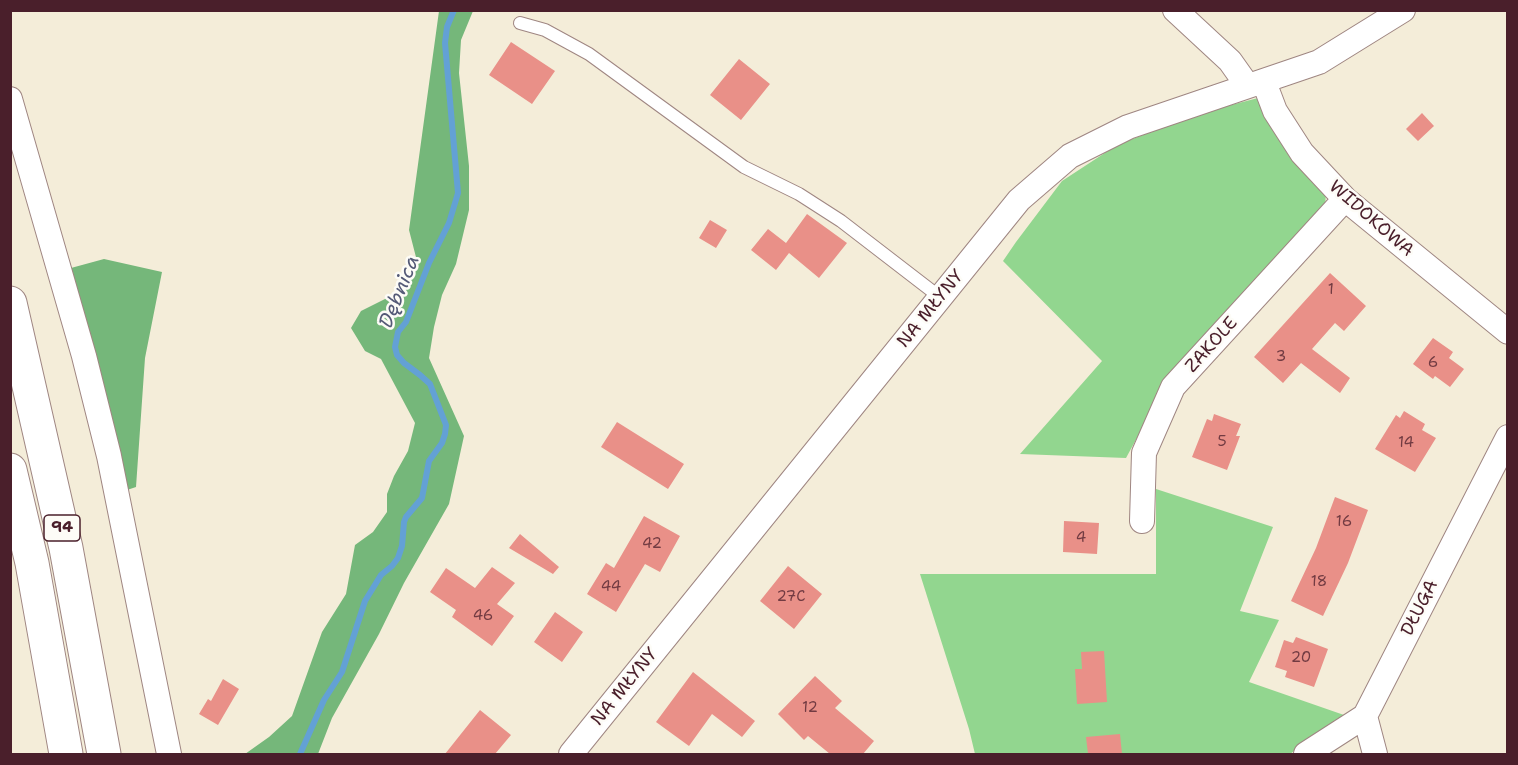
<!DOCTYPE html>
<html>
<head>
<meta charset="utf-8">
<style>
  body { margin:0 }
  #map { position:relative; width:1518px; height:765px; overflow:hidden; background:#f4edd9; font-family:"Shantell Sans",sans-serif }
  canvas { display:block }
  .frame { position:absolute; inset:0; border:12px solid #4a1f2b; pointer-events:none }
</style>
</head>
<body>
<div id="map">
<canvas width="1518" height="765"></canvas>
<div class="frame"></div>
</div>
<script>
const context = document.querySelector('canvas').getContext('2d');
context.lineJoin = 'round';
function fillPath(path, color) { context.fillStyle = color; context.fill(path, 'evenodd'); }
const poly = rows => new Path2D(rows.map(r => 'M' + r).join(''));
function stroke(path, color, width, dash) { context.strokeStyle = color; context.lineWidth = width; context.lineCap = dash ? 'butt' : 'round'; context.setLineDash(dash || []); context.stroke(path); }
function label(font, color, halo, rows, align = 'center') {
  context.font = font + ' "Shantell Sans",sans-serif'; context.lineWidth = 5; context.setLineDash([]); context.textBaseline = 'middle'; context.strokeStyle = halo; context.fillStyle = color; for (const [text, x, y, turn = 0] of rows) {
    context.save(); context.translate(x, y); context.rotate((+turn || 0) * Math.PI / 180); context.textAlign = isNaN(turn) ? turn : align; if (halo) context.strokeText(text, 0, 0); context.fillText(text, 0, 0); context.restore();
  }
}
fillPath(poly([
  [1262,97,1326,188,1325,213,1159,397,1126,458,1020,454,1102,361,1003,261,1016,242,1062,181,1117,145,1200,113],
  [1156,489,1273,527,1240,611,1279,620,1249,682,1344,715,1290,754,975,754,969,729,920,574,1156,574]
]), '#92d68f');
fillPath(poly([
  [439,11,473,11,461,40,459,73,469,166,469,210,456,264,442,295,434,327,429,358,464,436,449,504,404,583,379,634,332,718,318,754,245,754,269,737,292,716,322,632,346,594,355,545,373,532,387,512,387,494,394,476,408,451,415,423,381,359,365,351,351,328,361,311,401,291,418,265,409,230],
  [104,259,162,272,145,358,136,487,118,493,60,271]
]), '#75b77a');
stroke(poly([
  [300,754,324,700,342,672,365,601,381,575,392,566,398,558,402,546,404,522,406,517,422,498,429,461,442,443,445,434,446,425,430,384,420,375,404,363,397,355,395,347,398,332,406,322,429,263,449,223,458,193,445,43,447,27,454,10]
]), '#63a1d5', 6);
fillPath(poly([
  [511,42,555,71,532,104,489,75],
  [739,59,770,84,741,120,710,95],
  [1422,113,1434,126,1418,141,1406,129],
  [807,214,847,243,819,278,789,253,776,270,751,250,768,229,786,243],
  [710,220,727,230,716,248,699,238],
  [1330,273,1366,306,1344,331,1335,323,1312,349,1350,378,1340,393,1301,363,1283,383,1254,357],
  [1433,338,1453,352,1449,358,1464,369,1450,387,1435,376,1433,379,1413,364],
  [1404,411,1425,424,1422,430,1436,438,1415,472,1375,449,1396,415,1400,418],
  [1214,414,1241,424,1236,436,1240,436,1227,470,1192,457,1207,419,1212,421],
  [617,422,684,464,668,489,601,447],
  [1335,497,1368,510,1348,563,1323,616,1291,601,1316,548],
  [644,516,680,536,660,572,645,564,616,612,587,594,606,563,614,568],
  [1064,521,1099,523,1097,554,1063,552],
  [520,534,559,567,553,574,509,548],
  [788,566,822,594,794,629,760,601],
  [492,567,515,583,497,604,514,616,492,646,452,617,456,610,430,592,446,568,475,588],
  [555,612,583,632,562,662,534,642],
  [1296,637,1328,649,1314,687,1285,677,1287,671,1275,667,1284,640,1293,643],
  [1104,651,1107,702,1077,704,1075,669,1082,669,1081,652],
  [693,672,755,721,742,737,712,714,689,746,656,722],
  [815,676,842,701,835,708,874,741,863,754,830,754,808,736,804,740,778,714],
  [223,679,239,689,218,725,199,714,208,699,211,701],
  [480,710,511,735,495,754,445,754],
  [1120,734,1122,754,1088,754,1086,737]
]), '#e99088');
const lane = poly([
  [520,23,545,30,589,54,744,167,799,194,841,221,941,298]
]);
const street = poly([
  [1175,10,1230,61,1247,85],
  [1264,82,1275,111,1302,153,1345,199,1508,332],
  [10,99,84,356,109,456,169,754],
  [1142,521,1144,453,1173,387,1345,199],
  [1365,716,1375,754],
  [571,754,1019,200,1070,156,1128,127,1319,62,1403,10],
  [1306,754,1365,716,1508,437]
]);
const primary = poly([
  [10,303,66,548,104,754],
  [10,470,32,563,66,754]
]);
stroke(lane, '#9f8682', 14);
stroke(street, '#9f8682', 26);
stroke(primary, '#9f8682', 35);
stroke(lane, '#fff', 12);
stroke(street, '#fff', 24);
stroke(primary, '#fff', 33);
label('15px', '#723b42', null, [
  ["1",1331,290],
  ["3",1281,357],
  ["6",1433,363],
  ["5",1222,442],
  ["14",1406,443],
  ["16",1344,522],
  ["4",1081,538],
  ["42",652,544],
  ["18",1319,582],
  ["44",611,587],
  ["27C",791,597],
  ["46",483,616],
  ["20",1301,658],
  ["12",810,708]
]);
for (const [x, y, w] of [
  [62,528,36]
]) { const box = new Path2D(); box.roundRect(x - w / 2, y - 13, w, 26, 4.5); context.fillStyle = '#fdfcf7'; context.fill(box); stroke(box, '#4a1f2b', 1.5); }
label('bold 16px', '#4a1f2b', null, [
  ["94",62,528]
]);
label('18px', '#4a1f2b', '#fdfcf7', [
  ["WIDOKOWA",1371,219,41],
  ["NA MŁYNY",931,309,-51],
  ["ZAKOLE",1212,345,-48],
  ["DŁUGA",1420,608,-63],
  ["NA MŁYNY",625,687,-51]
]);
label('italic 20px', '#555a77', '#fdfcf7', [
  ["Dębnica",400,292,-68]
]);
</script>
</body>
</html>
